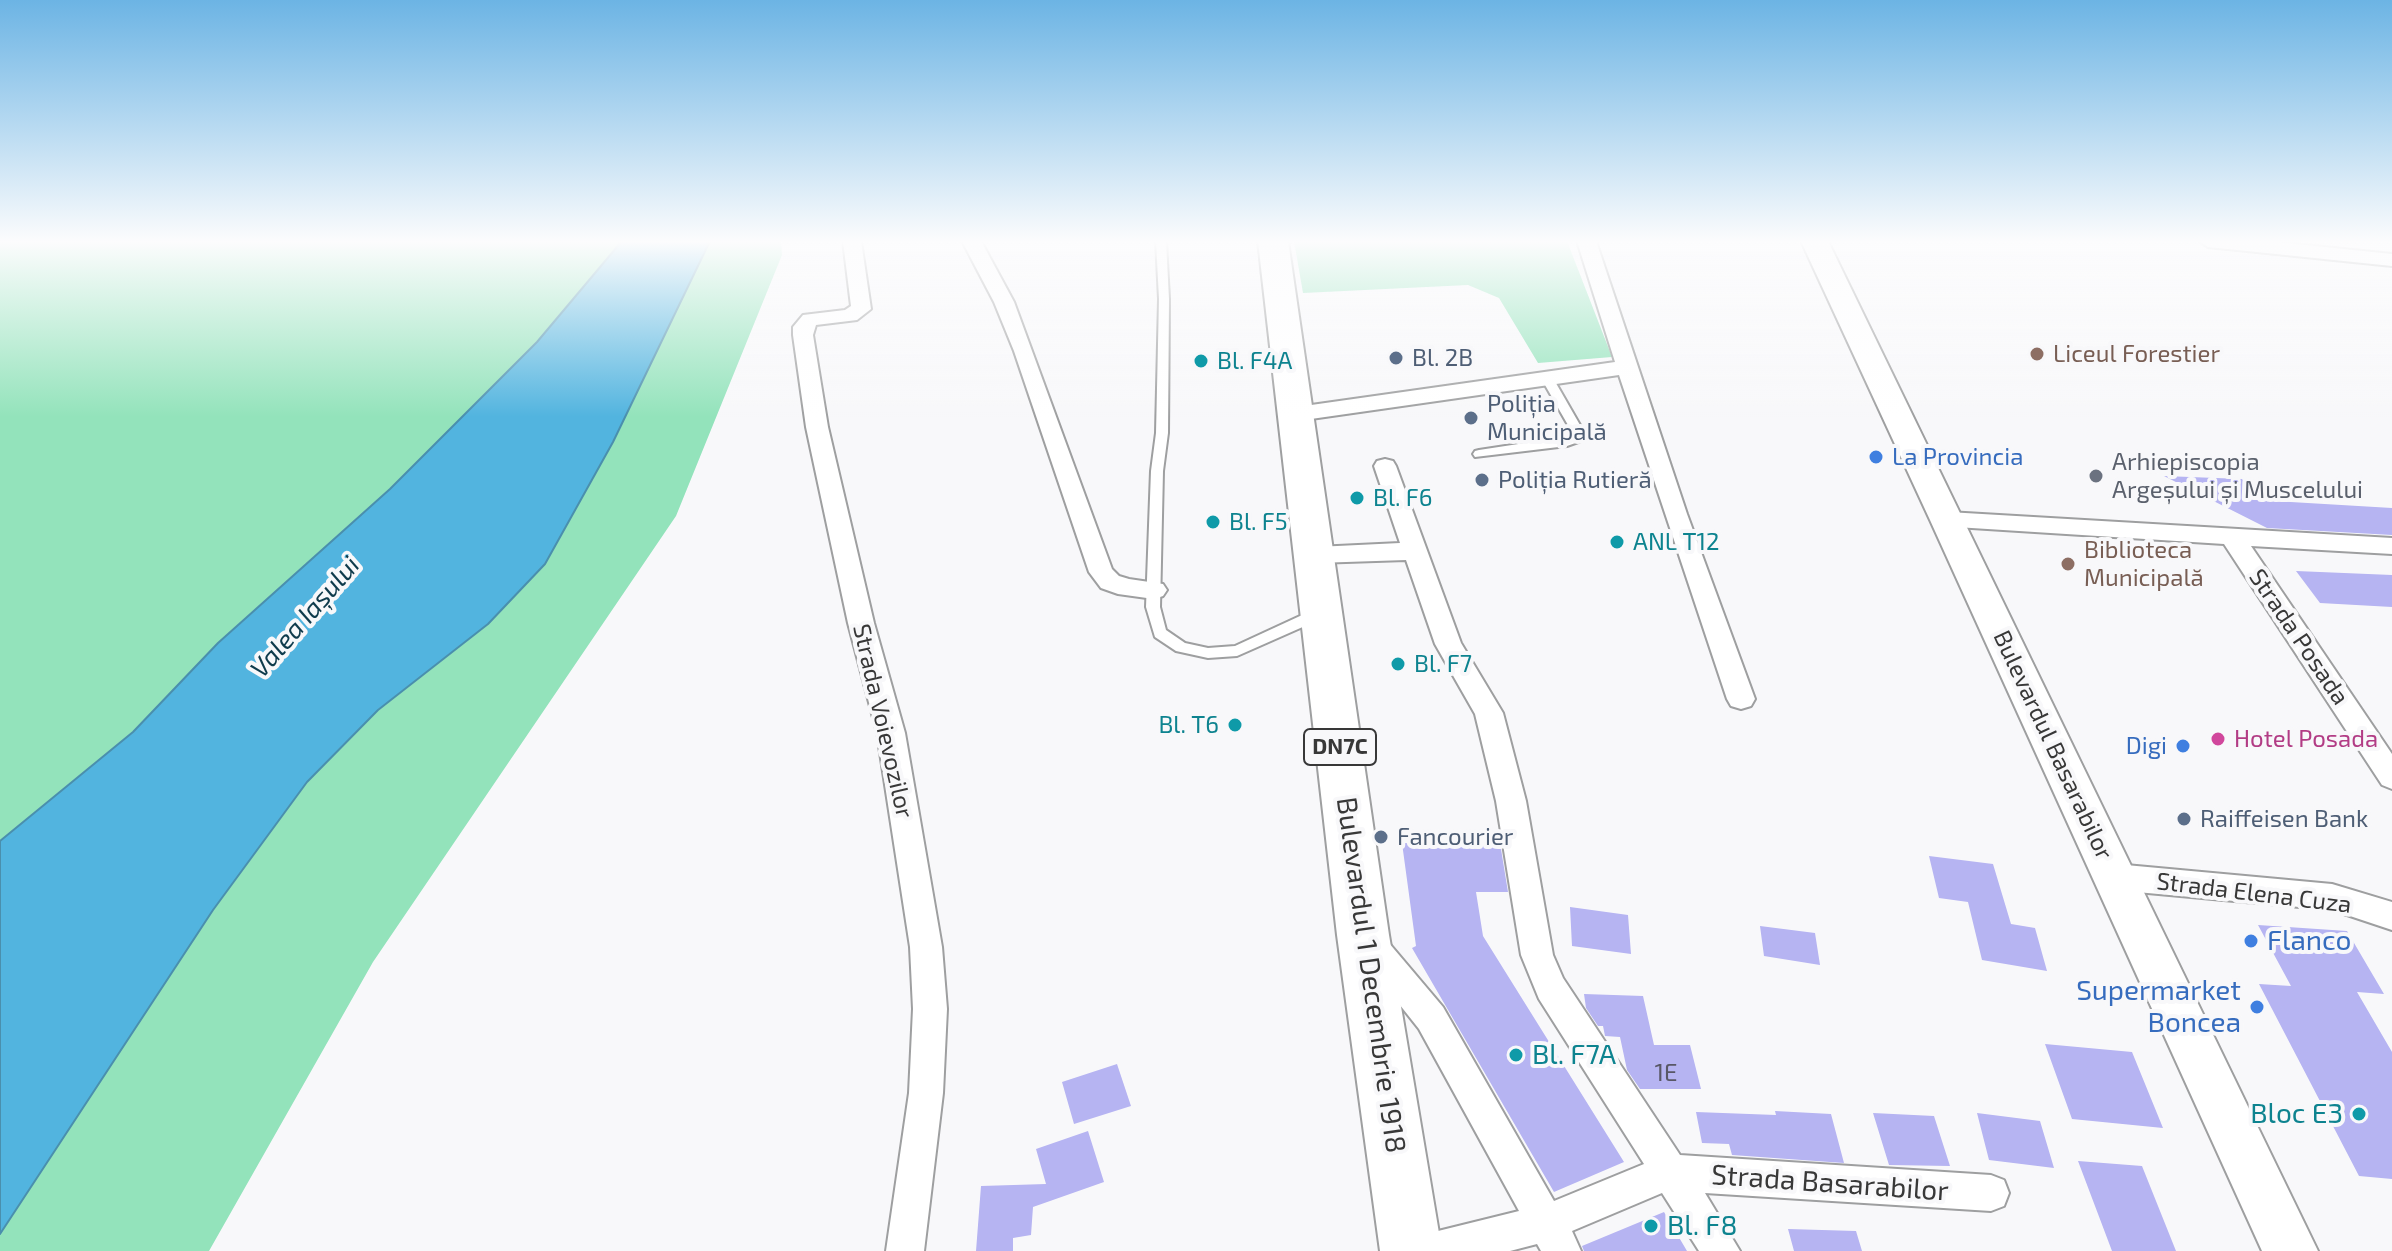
<!DOCTYPE html>
<html>
<head>
<meta charset="utf-8">
<style>
  body { margin:0 }
  canvas { display:block; background:#f8f8fa }
</style>
</head>
<body>
<canvas width="2392" height="1251"></canvas>
<script>
const context = document.querySelector('canvas').getContext('2d');
context.lineJoin = 'round';
function fillPath(path, color) { context.fillStyle = color; context.fill(path, 'evenodd'); }
const poly = rows => new Path2D(rows.map(r => 'M' + r).join(''));
function stroke(path, color, width, dash) { context.strokeStyle = color; context.lineWidth = width; context.lineCap = dash ? 'butt' : 'round'; context.setLineDash(dash || []); context.stroke(path); }
function label(font, color, halo, rows, align = 'center') {
  context.font = font + ' "Exo 2",sans-serif'; context.lineWidth = 8; context.setLineDash([]); context.textBaseline = 'middle'; context.strokeStyle = halo; context.fillStyle = color; for (const [text, x, y, turn = 0] of rows) {
    context.save(); context.translate(x, y); context.rotate((+turn || 0) * Math.PI / 180); context.textAlign = isNaN(turn) ? turn : align; if (halo) context.strokeText(text, 0, 0); context.fillText(text, 0, 0); context.restore();
  }
}
fillPath(poly([
  [0,241,781,241,782,255,676,516,373,962,209,1251,0,1251],
  [1294,241,1567,241,1612,357,1538,363,1499,298,1468,285,1303,293]
]), '#93e3bb');
const water = poly([
  [622,241,710,241,613,442,545,564,488,624,378,710,307,782,213,910,0,1234,0,841,133,732,218,643,390,489,537,342,622,241]
]);
fillPath(water, '#52b4df');
stroke(water, '#4a8fad', 2);
fillPath(poly([
  [2164,476,2242,479,2257,500,2392,508,2392,535,2267,528],
  [2296,571,2392,575,2392,607,2320,603],
  [1402,843,1500,843,1508,892,1476,892,1483,936,1624,1162,1554,1192,1412,948,1416,946],
  [1929,856,1993,864,2011,924,2035,928,2047,971,1982,960,1968,902,1939,898],
  [1570,907,1628,915,1631,954,1572,946],
  [2258,925,2347,931,2384,994,2357,992,2392,1052,2392,1179,2359,1176,2259,984,2291,986],
  [1760,926,1815,933,1820,965,1764,956],
  [1584,994,1643,996,1654,1045,1690,1045,1701,1089,1640,1089,1627,1070,1620,1037,1605,1036,1603,1026,1598,1026,1586,1008],
  [2045,1044,2132,1052,2163,1128,2072,1119],
  [1117,1064,1131,1106,1074,1124,1062,1082],
  [1775,1111,1831,1114,1844,1163,1732,1155,1729,1144,1702,1143,1696,1112,1776,1115],
  [1873,1113,1934,1116,1950,1166,1889,1165],
  [1977,1113,2040,1121,2054,1168,1989,1160],
  [1088,1131,1104,1182,1033,1207,1031,1235,1013,1238,1013,1251,976,1251,981,1186,1046,1184,1036,1149],
  [2078,1161,2142,1166,2176,1251,2112,1251],
  [1664,1212,1687,1251,1584,1251,1582,1246],
  [1788,1229,1856,1231,1862,1251,1794,1251]
]), '#b6b4f2');
const lane = poly([
  [1156,241,1166,241,1169,299,1168,433,1163,471,1160,607,1166,630,1185,643,1208,648,1235,646,1313,610,1323,610,1325,614,1323,618,1237,656,1208,658,1176,651,1155,637,1146,607,1151,471,1156,433,1159,299,1156,241],
  [1547,375,1553,378,1584,432,1581,441,1567,446,1475,457,1473,454,1475,451,1479,450,1571,436,1572,432,1541,378,1547,375]
]);
const street = poly([
  [843,241,861,241,871,309,857,320,816,325,813,335,828,427,874,623,905,733,942,947,947,1009,943,1093,924,1251,886,1251,909,1093,913,1009,910,947,877,733,848,623,806,427,793,335,793,327,803,315,845,310,851,306,843,241],
  [962,241,981,241,1014,302,1112,569,1119,576,1129,579,1163,584,1167,590,1163,596,1154,599,1118,594,1101,588,1089,572,1014,351,994,302,962,241],
  [1577,241,1596,241,1687,514,1755,699,1751,706,1741,709,1731,706,1727,699,1619,375,1297,421,1286,414,1297,407,1615,362,1577,241],
  [2199,241,2267,241,2392,254,2392,266,2208,247,2199,241],
  [1385,459,1393,461,1396,466,1461,643,1503,713,1526,801,1553,955,1563,978,1680,1155,1991,1175,2004,1180,2009,1193,2004,1206,1991,1211,1705,1193,1740,1251,1699,1251,1662,1193,1572,1231,1581,1251,1541,1251,1537,1244,1510,1251,1415,1251,1421,1238,1434,1232,1519,1211,1419,1029,1361,956,1356,946,1361,936,1372,932,1383,936,1443,1007,1554,1201,1644,1164,1539,999,1521,955,1496,801,1475,714,1435,644,1406,560,1316,563,1307,561,1304,555,1307,549,1316,547,1400,543,1374,466,1377,461,1385,459],
  [1948,512,2392,538,2392,554,2251,546,2392,754,2392,789,2382,785,2224,544,1940,526,1936,520,1940,514,1948,512],
  [2115,864,2332,884,2392,902,2392,930,2332,910,2115,890,2104,886,2100,877,2104,868,2115,864]
]);
const secondary = poly([
  [1801,241,1828,241,2318,1251,2262,1251,1930,520,1801,241]
]);
const primary = poly([
  [1258,241,1288,241,1389,935,1442,1251,1380,1251,1337,935,1258,241]
]);
stroke(lane, '#9e9fa0', 4);
stroke(street, '#9e9fa0', 4);
stroke(secondary, '#9e9fa0', 4);
stroke(primary, '#9e9fa0', 4);
fillPath(lane, '#fff');
fillPath(street, '#fff');
fillPath(secondary, '#fff');
fillPath(primary, '#fff');
const sky = context.createLinearGradient(0, 0, 0, 417);
sky.addColorStop(0, '#6cb4e4');
sky.addColorStop(0.58, '#fcfcfd');
sky.addColorStop(1, '#fcfcfd00');
context.fillStyle = sky;
context.fillRect(0, 0, 2392, 417);
for (const [x, y, r, color] of [
  [2037,354,8,"#8d6e63"],
  [1396,358,8,"#5c6f8a"],
  [1201,361,8,"#0f9aa8"],
  [1471,418,8,"#5c6f8a"],
  [1876,457,8,"#3f7fe0"],
  [2096,476,8,"#6b7280"],
  [1482,480,8,"#5c6f8a"],
  [1357,498,8,"#0f9aa8"],
  [1213,522,8,"#0f9aa8"],
  [1617,542,8,"#0f9aa8"],
  [2068,564,8,"#8d6e63"],
  [1398,664,8,"#0f9aa8"],
  [1235,725,8,"#0f9aa8"],
  [2218,739,8,"#d1479c"],
  [2183,746,8,"#3f7fe0"],
  [2184,819,8,"#5c6f8a"],
  [1381,837,8,"#5c6f8a"],
  [2251,941,8,"#3f7fe0"],
  [2257,1007,8,"#3f7fe0"],
  [1516,1055,8,"#0f9aa8"],
  [2359,1114,8,"#0f9aa8"],
  [1651,1226,8,"#0f9aa8"]
]) { const dot = new Path2D(); dot.arc(x, y, r, 0, 2 * Math.PI); context.fillStyle = color; context.fill(dot); stroke(dot, '#f8f8fa', 3); }
for (const [x, y, w] of [
  [1340,747,72]
]) { const box = new Path2D(); box.roundRect(x - w / 2, y - 18, w, 36, 6); context.fillStyle = '#f8f8fa'; context.fill(box); stroke(box, '#383838', 2); }
label('bold 22px', '#383838', null, [
  ["DN7C",1340,747]
]);
label('24px', '#785e54', '#f8f8fa', [
  ["Liceul Forestier",2053,354],
  ["Biblioteca",2084,550],
  ["Municipală",2084,578]
], 'left');
label('24px', '#4e5e75', '#f8f8fa', [
  ["Bl. 2B",1412,358],
  ["Poliția",1487,404],
  ["Municipală",1487,432],
  ["Poliția Rutieră",1498,480],
  ["Raiffeisen Bank",2200,819],
  ["Fancourier",1397,837]
], 'left');
label('24px', '#0d838f', '#f8f8fa', [
  ["Bl. F4A",1217,361],
  ["Bl. F6",1373,498],
  ["Bl. F5",1229,522],
  ["ANL T12",1633,542],
  ["Bl. F7",1414,664],
  ["Bl. T6",1219,725,"right"]
], 'left');
label('24px', '#366cbe', '#f8f8fa', [
  ["La Provincia",1892,457],
  ["Digi",2167,746,"right"]
], 'left');
label('24px', '#5b616d', '#f8f8fa', [
  ["Arhiepiscopia",2112,462],
  ["Argeșului și Muscelului",2112,490]
], 'left');
label('24px', '#383838', '#f8f8fa', [
  ["Strada Posada",2299,637,56],
  ["Strada Voievozilor",883,721,77],
  ["Bulevardul Basarabilor",2053,745,65],
  ["Strada Elena Cuza",2254,893,7]
]);
label('24px', '#b23c85', '#f8f8fa', [
  ["Hotel Posada",2234,739]
], 'left');
label('24px', '#585766', null, [
  ["1E",1666,1073]
]);
label('italic 26px', '#0f3b4c', '#f8f8fa', [
  ["Valea Iașului",305,617,-49]
]);
label('28px', '#366cbe', '#f8f8fa', [
  ["Flanco",2267,941],
  ["Supermarket",2241,991,"right"],
  ["Boncea",2241,1023,"right"]
], 'left');
label('28px', '#383838', '#f8f8fa', [
  ["Bulevardul 1 Decembrie 1918",1371,975,82],
  ["Strada Basarabilor",1830,1183,4]
]);
label('28px', '#0d838f', '#f8f8fa', [
  ["Bl. F7A",1532,1055],
  ["Bloc E3",2343,1114,"right"],
  ["Bl. F8",1667,1226]
], 'left');
</script>
</body>
</html>
